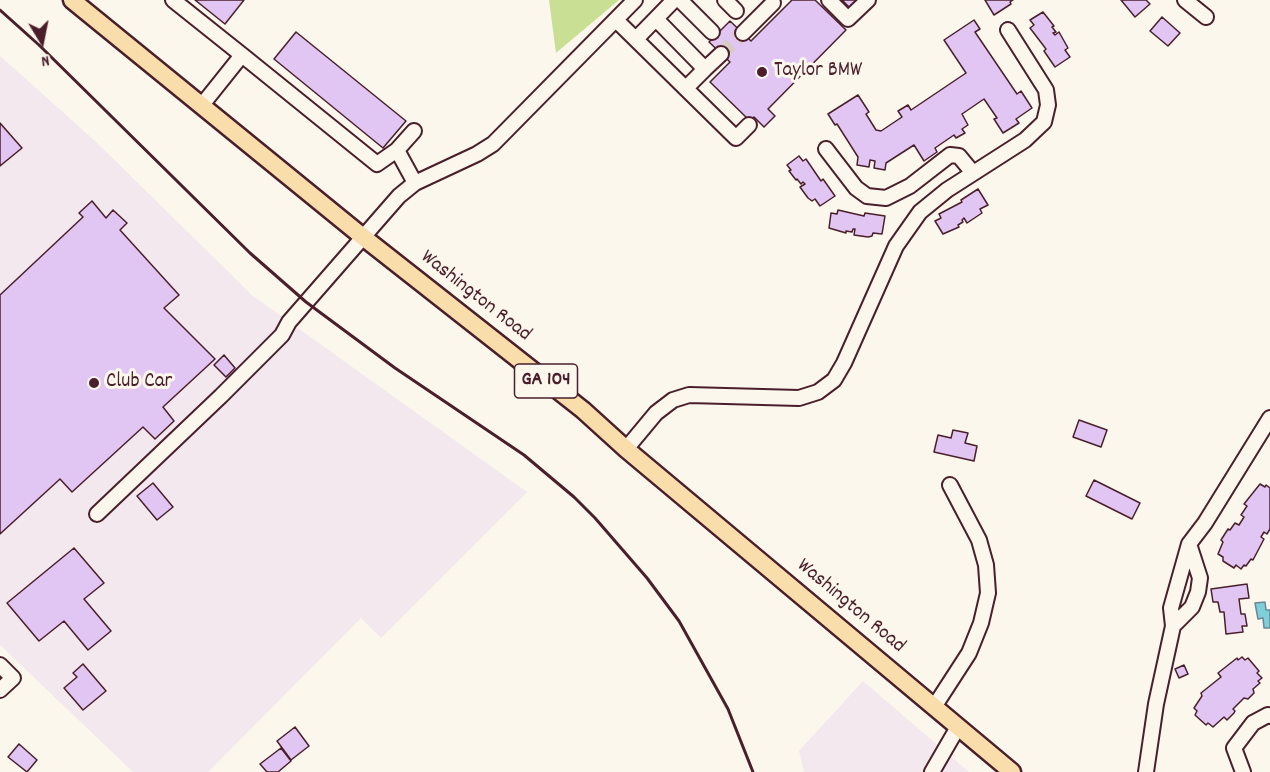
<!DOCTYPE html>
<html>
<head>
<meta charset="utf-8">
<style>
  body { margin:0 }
  #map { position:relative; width:1270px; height:772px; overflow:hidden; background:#fbf7ec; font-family:Dekko,sans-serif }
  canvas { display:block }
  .north { position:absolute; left:12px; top:12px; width:60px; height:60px; -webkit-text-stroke:4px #fbf7ec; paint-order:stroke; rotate:170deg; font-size:16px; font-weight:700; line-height:24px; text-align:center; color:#4a1f2b }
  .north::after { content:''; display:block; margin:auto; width:21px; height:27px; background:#4a1f2b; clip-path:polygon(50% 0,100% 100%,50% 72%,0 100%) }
</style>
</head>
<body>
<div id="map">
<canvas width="1270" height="772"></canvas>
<div class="north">N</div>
</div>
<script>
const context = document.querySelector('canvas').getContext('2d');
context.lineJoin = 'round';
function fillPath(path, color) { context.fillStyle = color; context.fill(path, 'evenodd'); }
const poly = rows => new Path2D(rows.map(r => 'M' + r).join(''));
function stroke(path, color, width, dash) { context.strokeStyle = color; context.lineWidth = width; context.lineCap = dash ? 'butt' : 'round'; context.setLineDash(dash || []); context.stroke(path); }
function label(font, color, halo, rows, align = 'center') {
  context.font = font + ' Dekko,sans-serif'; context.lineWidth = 6; context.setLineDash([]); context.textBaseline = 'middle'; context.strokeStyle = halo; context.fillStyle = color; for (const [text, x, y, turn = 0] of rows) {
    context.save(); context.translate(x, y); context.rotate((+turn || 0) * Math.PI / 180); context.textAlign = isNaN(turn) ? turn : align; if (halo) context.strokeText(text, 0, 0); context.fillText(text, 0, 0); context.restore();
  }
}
fillPath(poly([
  [0,56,94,140,253,296,527,492,381,638,361,618,208,772,133,772,0,645],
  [863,681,969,772,804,772,799,751]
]), '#f3e8ee');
fillPath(poly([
  [549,0,619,0,556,53]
]), '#c9df94');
const water = poly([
  [1265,602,1266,610,1270,610,1270,628,1264,628,1263,618,1258,619,1255,603,1265,602]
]);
fillPath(water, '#7fcfdb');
stroke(water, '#6a8995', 1.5);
const building = poly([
  [195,0,244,0,225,24,195,0],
  [792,0,815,0,846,30,768,109,775,116,764,127,754,117,750,121,710,82,730,62,709,42,730,21,751,41,792,0],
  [842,0,858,0,850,8,842,0],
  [985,0,1013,0,1010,2,1011,4,994,15,985,0],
  [1121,0,1146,0,1150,4,1135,17,1121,0],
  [1043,12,1054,26,1052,27,1056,32,1053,33,1055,35,1059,32,1068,48,1065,50,1070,57,1055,67,1044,51,1046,49,1030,28,1034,25,1030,20,1043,12],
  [1162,17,1180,33,1168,46,1150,31,1162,17],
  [974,20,980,29,975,32,1017,94,1021,91,1032,108,1016,119,1019,123,1003,133,994,119,997,118,984,99,962,114,968,125,962,129,965,133,956,138,954,135,935,148,937,152,924,161,914,145,886,163,885,170,874,168,875,161,870,160,869,167,857,165,858,157,837,124,835,125,828,114,858,95,869,112,866,114,876,130,881,131,902,117,898,111,908,105,911,110,966,73,944,40,974,20],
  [296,32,406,121,383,148,274,59,296,32],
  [0,123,22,148,0,166,0,123],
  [799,156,803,161,806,159,821,181,823,179,835,196,820,206,815,199,812,201,808,198,800,187,805,184,803,182,801,184,797,179,796,180,789,171,791,170,787,165,799,156],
  [978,189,988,205,980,209,982,213,967,223,964,218,962,220,963,222,958,225,959,227,943,234,935,221,941,218,939,214,962,202,961,200,978,189],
  [92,201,106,218,113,210,127,223,120,230,179,295,164,308,215,359,163,407,174,421,155,439,143,427,72,492,60,479,0,534,0,295,83,217,79,213,92,201],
  [838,210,864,216,865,213,885,216,882,234,873,233,872,236,868,237,854,235,855,229,853,229,852,232,846,231,846,233,829,228,831,213,837,214,838,210],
  [224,355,235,368,226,377,214,365,224,355],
  [1079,420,1107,430,1101,447,1073,437,1079,420],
  [953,430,968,433,965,443,977,446,974,461,934,452,938,435,951,438,953,430],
  [1094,480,1140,503,1132,519,1086,496,1094,480],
  [153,483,173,507,157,520,137,496,153,483],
  [1260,484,1265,487,1266,485,1270,488,1270,529,1267,534,1264,532,1261,537,1264,539,1253,560,1251,559,1246,566,1244,565,1241,569,1236,565,1234,568,1223,561,1223,557,1218,554,1223,542,1221,540,1228,529,1230,530,1235,523,1239,525,1244,517,1241,515,1247,506,1244,504,1260,484],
  [74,548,104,583,84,599,111,631,88,650,64,621,39,641,7,603,74,548],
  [1247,584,1249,598,1239,599,1241,614,1245,614,1247,626,1242,626,1243,632,1226,634,1224,612,1220,612,1218,602,1213,602,1211,589,1247,584],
  [1242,657,1245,660,1248,658,1259,671,1257,673,1262,678,1258,681,1260,683,1253,689,1254,693,1248,699,1244,698,1233,709,1235,711,1234,713,1227,720,1224,717,1213,727,1208,723,1206,725,1195,715,1197,711,1194,708,1202,696,1201,693,1221,677,1218,673,1237,658,1238,660,1242,657],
  [83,664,106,691,83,710,64,688,77,677,73,673,83,664],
  [1184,665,1188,674,1179,678,1175,669,1184,665],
  [295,727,309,746,291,760,277,741,295,727],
  [19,744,37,760,27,772,8,757,19,744],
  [281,748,291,761,278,772,267,772,260,764,281,748]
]);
fillPath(building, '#e1c5f3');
stroke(building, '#4a1f2b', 1.5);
stroke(poly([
  [721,54,743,33]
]), '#d8ccc5', 14, [14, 7]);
const minor = poly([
  [173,0,242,55,202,105],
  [680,0,712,32],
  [725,0,736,11],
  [829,0,848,19,868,0],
  [1185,0,1206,17],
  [656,19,705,69,686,88],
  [616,20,736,138,749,125],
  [743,33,773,3],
  [636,39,674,0],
  [242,55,377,164,397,150,414,131],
  [705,69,721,54],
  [826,149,856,188,867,196,886,198,910,186,950,155,959,156,973,173],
  [397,150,415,183],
  [626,449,656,413,673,400,689,395,799,398,818,392,834,380,844,363,896,246,920,212,947,190,1025,140,1044,122,1048,105,1046,90,1008,30],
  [97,514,221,396,282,335,289,322,399,196,415,183,477,154,493,144,635,0],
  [1173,626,1192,607,1198,592,1200,578,1189,544],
  [0,665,13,678,0,690],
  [934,707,969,653,981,623,988,593,986,565,979,540,950,485],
  [932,772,958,727],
  [1146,772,1156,704,1173,626,1171,608,1189,544,1205,523,1270,418],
  [1243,772,1234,748,1253,723,1268,715,1270,716]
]);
const major = poly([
  [72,0,363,237,583,410,626,449,1012,772]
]);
stroke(minor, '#4a1f2b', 18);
stroke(major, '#4a1f2b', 21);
stroke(minor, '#fbf7ec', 14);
stroke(major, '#f9ddab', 16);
stroke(poly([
  [0,10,39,45,250,253,306,302,395,368,524,455,574,497,595,518,647,578,679,621,728,709,753,772]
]), '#4a1f2b', 3);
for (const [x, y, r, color] of [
  [762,72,6,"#4a1f2b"],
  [94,383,6,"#4a1f2b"]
]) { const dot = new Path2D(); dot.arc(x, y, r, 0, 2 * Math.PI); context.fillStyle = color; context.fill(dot); stroke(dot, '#fbf7ec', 2); }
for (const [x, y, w] of [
  [546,381,63]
]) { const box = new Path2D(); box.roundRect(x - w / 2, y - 17, w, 34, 4.5); context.fillStyle = '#fbf7ec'; context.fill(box); stroke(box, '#4a1f2b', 1.5); }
label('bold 20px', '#4a1f2b', null, [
  ["GA 104",546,381]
]);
label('21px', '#4a1f2b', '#fbf7ec', [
  ["Taylor BMW",774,72],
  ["Club Car",106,383]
], 'left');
label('21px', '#4a1f2b', '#fbf7ec', [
  ["Washington Road",475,297,38],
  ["Washington Road",850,607,40]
]);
</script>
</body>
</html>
